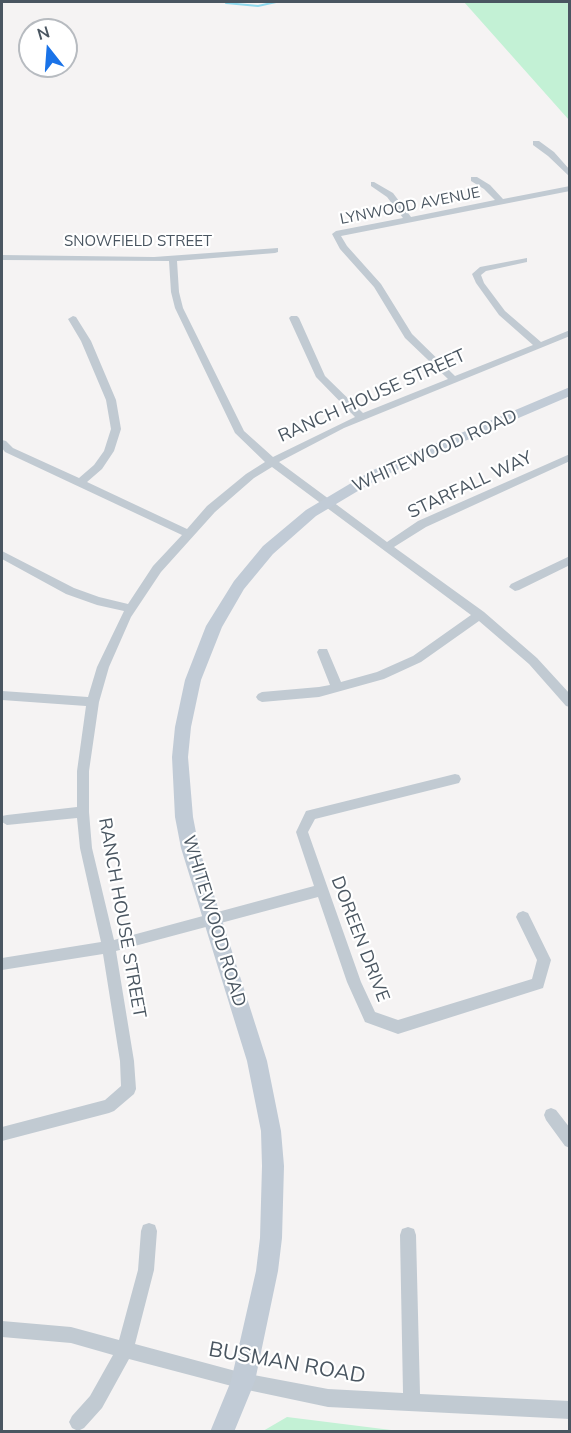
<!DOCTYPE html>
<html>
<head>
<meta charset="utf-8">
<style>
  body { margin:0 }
  #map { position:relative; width:571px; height:1433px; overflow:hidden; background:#f5f3f3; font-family:Mulish,sans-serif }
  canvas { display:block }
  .frame { position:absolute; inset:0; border:3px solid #4a5661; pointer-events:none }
  .north { position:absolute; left:18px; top:18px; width:60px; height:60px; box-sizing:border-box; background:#fff; border:2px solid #b7bbc0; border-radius:50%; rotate:343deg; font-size:16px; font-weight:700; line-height:24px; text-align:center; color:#4a5661 }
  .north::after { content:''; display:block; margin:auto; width:21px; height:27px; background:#1a73e8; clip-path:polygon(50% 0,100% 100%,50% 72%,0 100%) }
</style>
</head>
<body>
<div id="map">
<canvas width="571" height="1433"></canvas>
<div class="frame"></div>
<div class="north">N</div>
</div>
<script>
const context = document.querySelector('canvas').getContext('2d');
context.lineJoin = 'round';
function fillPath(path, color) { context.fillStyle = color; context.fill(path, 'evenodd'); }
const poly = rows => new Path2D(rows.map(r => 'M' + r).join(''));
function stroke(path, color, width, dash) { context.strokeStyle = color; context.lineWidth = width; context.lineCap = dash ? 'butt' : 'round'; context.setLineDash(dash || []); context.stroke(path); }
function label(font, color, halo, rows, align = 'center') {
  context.font = font + ' Mulish,sans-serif'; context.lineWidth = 4.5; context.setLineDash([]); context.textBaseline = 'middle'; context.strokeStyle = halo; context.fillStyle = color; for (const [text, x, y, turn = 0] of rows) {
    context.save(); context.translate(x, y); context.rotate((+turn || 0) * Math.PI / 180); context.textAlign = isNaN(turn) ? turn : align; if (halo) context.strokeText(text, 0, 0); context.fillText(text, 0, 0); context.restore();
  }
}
fillPath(poly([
  [464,2,569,2,569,120],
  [287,1417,399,1431,401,1431,263,1431]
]), '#c3f1d5');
stroke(poly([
  [226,3,258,6,276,2]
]), '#90daee', 2);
fillPath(poly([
  [533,141,539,141,554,152,570,170,570,177,548,156,533,145,533,141],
  [471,177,477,177,490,185,503,199,570,186,570,191,341,236,347,246,381,284,412,334,455,376,533,345,499,315,476,283,472,274,480,267,527,258,527,262,486,271,481,275,484,283,505,311,541,342,570,330,570,336,344,428,279,462,387,542,418,521,570,454,570,461,426,527,394,547,484,612,537,658,570,694,570,707,566,706,529,664,479,621,421,662,384,679,319,697,262,702,258,700,256,697,258,694,262,692,319,687,330,685,317,652,319,649,327,649,341,682,377,672,413,656,471,615,272,467,254,478,215,512,161,572,131,617,109,667,99,702,89,771,89,812,92,848,114,940,314,886,296,832,306,811,455,774,459,775,461,779,459,783,315,819,308,832,361,982,375,1012,398,1020,532,979,537,960,516,917,518,913,523,911,528,913,551,960,543,988,398,1034,365,1022,347,982,318,897,116,951,134,1061,136,1089,134,1094,114,1111,109,1113,2,1141,2,1127,105,1100,121,1086,120,1061,103,954,2,970,2,958,101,942,80,848,77,818,7,825,2,822,2,816,7,815,77,807,77,771,86,706,2,700,2,691,88,697,97,667,124,611,97,605,66,594,2,559,2,551,74,588,99,597,128,604,153,566,182,535,5,452,2,448,2,440,6,441,13,448,79,478,94,465,104,451,111,429,106,400,81,341,68,319,73,316,76,317,91,341,116,400,121,429,114,451,102,469,87,482,187,529,207,506,246,474,265,462,235,433,175,308,171,292,169,261,2,260,2,255,154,257,278,248,278,252,275,253,177,261,179,292,183,308,244,431,273,457,355,417,316,377,289,318,291,316,297,316,299,318,325,376,363,413,448,379,405,338,374,287,340,249,332,234,336,231,403,218,387,197,371,186,371,182,374,182,393,193,411,217,495,200,484,189,471,181,471,177],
  [570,556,570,565,519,590,515,591,509,587,511,584,570,556],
  [551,1108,556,1110,570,1128,570,1148,565,1146,546,1120,544,1115,546,1110,551,1108],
  [149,1223,155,1225,157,1231,154,1270,135,1344,243,1373,328,1389,403,1393,400,1235,402,1229,408,1227,414,1229,416,1235,420,1394,570,1401,570,1419,328,1407,243,1389,129,1359,102,1408,84,1428,78,1431,72,1428,69,1422,72,1416,90,1396,113,1355,71,1343,2,1337,2,1321,71,1327,119,1340,138,1270,141,1231,143,1225,149,1223]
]), '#c1cad2');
fillPath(poly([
  [570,387,570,396,383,476,316,516,273,554,244,589,222,627,201,680,191,727,188,757,193,817,199,848,267,1061,281,1131,284,1166,282,1238,278,1271,255,1381,234,1432,210,1432,231,1381,256,1271,260,1238,262,1166,261,1131,247,1061,181,848,175,817,172,757,175,727,185,680,206,626,234,581,263,546,306,510,373,470,570,387]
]), '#c1cbd6');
label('15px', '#4a5661', '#fff', [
  ["LYNWOOD AVENUE",410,206,-11],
  ["SNOWFIELD STREET",138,241]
]);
label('18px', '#4a5661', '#fff', [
  ["RANCH HOUSE STREET",372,396,-24],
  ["WHITEWOOD ROAD",435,451,-24],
  ["STARFALL WAY",470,485,-25],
  ["RANCH HOUSE STREET",122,918,80],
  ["WHITEWOOD ROAD",214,921,73],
  ["DOREEN DRIVE",360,939,69]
]);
label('21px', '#4a5661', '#fff', [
  ["BUSMAN ROAD",287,1363,10]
]);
</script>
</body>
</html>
